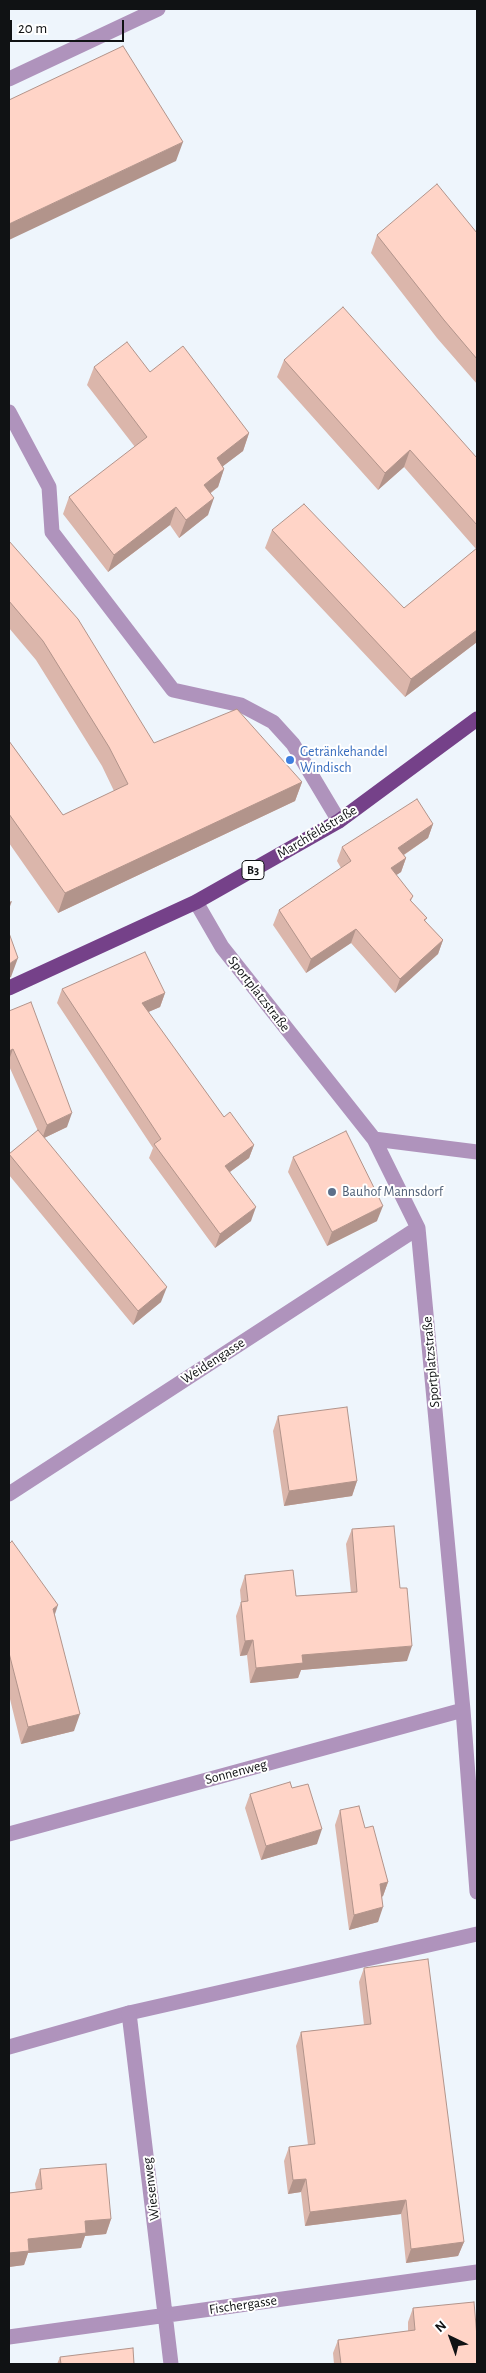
<!DOCTYPE html>
<html>
<head>
<meta charset="utf-8">
<style>
  body { margin:0 }
  #map { position:relative; width:486px; height:2373px; overflow:hidden; background:#eef5fc; font-family:"Alegreya Sans",sans-serif }
  canvas { display:block }
  .frame { position:absolute; inset:0; border:10px solid #101214; pointer-events:none }
  .north { position:absolute; left:426px; top:2313px; width:50px; height:50px; -webkit-text-stroke:4px #fff; paint-order:stroke; rotate:318deg; font-size:14px; font-weight:700; line-height:20px; text-align:center; color:#101214 }
  .north::after { content:''; display:block; margin:auto; width:18px; height:22px; background:#101214; clip-path:polygon(50% 0,100% 100%,50% 72%,0 100%) }
  .scale { position:absolute; left:10px; top:20px; width:114px; height:22px; box-sizing:border-box; border:2px solid #101214; border-top:0; padding-left:6px; font-size:15px; line-height:18px; white-space:nowrap; color:#101214; -webkit-text-stroke:4px #fff; paint-order:stroke }
</style>
</head>
<body>
<div id="map">
<canvas width="486" height="2373"></canvas>
<div class="frame"></div>
<div class="north">N</div>
<div class="scale">20 m</div>
</div>
<script>
const context = document.querySelector('canvas').getContext('2d');
context.lineJoin = 'round';
const poly = rows => new Path2D(rows.map(r => 'M' + r).join(''));
function stroke(path, color, width, dash) { context.strokeStyle = color; context.lineWidth = width; context.lineCap = dash ? 'butt' : 'round'; context.setLineDash(dash || []); context.stroke(path); }
function fillPath(path, color) { context.fillStyle = color; context.fill(path, 'evenodd'); }
function label(font, color, halo, rows, align = 'center') {
  context.font = font + ' "Alegreya Sans",sans-serif'; context.lineWidth = 4; context.setLineDash([]); context.textBaseline = 'middle'; context.strokeStyle = halo; context.fillStyle = color; for (const [text, x, y, turn = 0] of rows) {
    context.save(); context.translate(x, y); context.rotate((+turn || 0) * Math.PI / 180); context.textAlign = isNaN(turn) ? turn : align; if (halo) context.strokeText(text, 0, 0); context.fillText(text, 0, 0); context.restore();
  }
}
stroke(poly([
  [9,412,49,487,52,532,173,690,241,705,273,722,293,744,339,821],
  [9,2047,129,2013,477,1934]
]), '#af93bc', 15);
stroke(poly([
  [9,79,158,9],
  [196,902,222,947,374,1139,418,1228,463,1710,477,1892],
  [374,1139,477,1152],
  [9,1494,418,1228],
  [9,1834,463,1710],
  [129,2013,171,2364],
  [9,2337,477,2272]
]), '#af93bc', 15);
stroke(poly([
  [9,988,196,902,339,821,477,719]
]), '#754189', 15);
fillPath(poly([
  [477,233,477,384,437,338,371,253,377,235],
  [284,360,477,458,477,642,405,697,265,548,272,530,404,608,476,549,404,467,378,490,277,377],
  [94,367,150,372,249,433,243,451,223,466,224,469,218,487,211,493,208,515,179,538,170,525,108,572,63,514,69,497,135,447,87,385],
  [9,541,154,743,302,782,295,801,58,913,9,843,9,741,63,815,114,791,102,766,36,660,9,628],
  [433,824,428,838,404,855,406,858,401,872,396,875,413,896,411,901,427,918,425,921,443,940,438,954,395,993,351,943,306,973,273,925,279,910,341,868,337,861,342,847],
  [62,989,165,993,160,1007,148,1012,224,1117,254,1145,249,1158,230,1172,251,1221,215,1248,149,1158,153,1148,57,1003],
  [9,1011,67,1127,44,1138,161,1302,133,1325,9,1175,9,1154,38,1131,9,1066],
  [293,1157,377,1221,327,1246,288,1172],
  [278,1416,357,1481,352,1496,284,1506,273,1431],
  [352,1529,407,1661,301,1670,298,1678,250,1683,247,1655,240,1656,236,1616,241,1602,240,1590,245,1575,296,1596,351,1593,346,1544],
  [9,1544,55,1615,74,1731,21,1744,9,1695],
  [250,1794,317,1844,261,1860,245,1808],
  [340,1810,365,1828,388,1882,383,1896,382,1897,378,1922,349,1930,335,1825],
  [364,1968,464,2242,458,2256,406,2263,401,2214,305,2226,301,2192,288,2194,284,2161,289,2147,308,2145,296,2046,301,2032,364,2025,359,1982],
  [40,2169,111,2219,106,2234,85,2236,81,2248,28,2253,24,2265,9,2267,9,2193,36,2190,35,2184],
  [413,2308,477,2364,334,2364,333,2353,338,2340,408,2331,408,2322],
  [60,2357,134,2364,57,2364]
]), '#dbb6ab');
fillPath(poly([
  [183,142,176,161,9,240,9,224],
  [249,433,243,451,210,476,217,458],
  [410,450,404,467,378,490,385,473],
  [224,469,218,487,198,502,204,485],
  [214,498,208,515,179,538,186,520],
  [176,507,170,525,108,572,114,555],
  [477,630,477,642,405,697,411,679],
  [302,782,295,801,58,913,65,893],
  [433,824,428,838,393,862,398,848],
  [406,858,401,872,386,882,391,868],
  [12,901,9,909,9,902],
  [356,929,351,943,306,973,311,959],
  [443,940,438,954,395,993,400,979],
  [18,958,11,977,9,978,9,964],
  [165,993,160,1007,137,1017,142,1003],
  [13,1049,9,1060,9,1051],
  [72,1113,67,1127,42,1139,47,1125],
  [254,1145,249,1158,220,1179,225,1166],
  [383,1206,377,1221,327,1246,332,1232],
  [256,1207,251,1221,215,1248,220,1234],
  [167,1287,161,1302,133,1325,138,1311],
  [357,1481,352,1496,284,1506,289,1491],
  [58,1605,52,1623,53,1609],
  [253,1640,247,1655,240,1656,245,1641],
  [412,1646,407,1661,301,1670,298,1678,250,1683,256,1668,302,1655],
  [80,1714,74,1731,21,1744,28,1727],
  [322,1829,317,1844,261,1860,266,1846],
  [388,1882,383,1896,375,1899,380,1884],
  [383,1907,378,1922,349,1930,354,1915],
  [306,2179,301,2192,288,2194,293,2180],
  [406,2200,401,2214,305,2226,310,2212],
  [111,2219,106,2234,85,2236,81,2248,28,2253,24,2265,9,2267,9,2253,28,2239,85,2221],
  [464,2242,458,2256,406,2263,411,2249]
]), '#b2948b');
const building = poly([
  [123,46,183,142,9,224,9,100,123,46],
  [437,184,477,233,477,359,444,320,377,235,437,184],
  [343,307,477,458,477,525,410,450,385,473,284,360,343,307],
  [127,342,150,372,183,346,249,433,217,458,224,469,204,485,214,498,186,520,176,507,114,555,69,497,147,437,94,367,127,342],
  [304,504,404,608,477,548,477,630,411,679,272,530,304,504],
  [9,541,78,619,154,743,237,709,302,782,65,893,9,814,9,741,63,815,128,784,109,747,43,641,9,601,9,541],
  [417,799,433,824,398,848,406,858,391,868,413,896,410,900,427,918,424,920,443,940,400,979,356,929,311,959,279,910,351,861,342,847,417,799],
  [9,933,18,958,9,964,9,933],
  [145,952,165,993,142,1003,224,1117,230,1112,254,1145,225,1166,256,1207,220,1234,154,1144,161,1139,62,989,145,952],
  [31,1002,72,1113,47,1125,13,1049,9,1051,9,1011,31,1002],
  [38,1130,167,1287,138,1311,9,1154,38,1130],
  [346,1131,383,1206,332,1232,293,1157,346,1131],
  [347,1407,357,1481,289,1491,278,1416,347,1407],
  [394,1526,400,1588,407,1588,412,1646,302,1655,303,1663,256,1668,253,1640,245,1641,241,1602,248,1601,245,1575,293,1570,296,1596,357,1592,352,1529,394,1526],
  [12,1541,58,1605,53,1609,80,1714,28,1727,9,1653,9,1544,12,1541],
  [290,1782,292,1788,308,1784,322,1829,266,1846,250,1794,290,1782],
  [359,1806,365,1828,373,1826,388,1882,380,1884,383,1907,354,1915,340,1810,359,1806],
  [428,1959,464,2242,411,2249,406,2200,310,2212,306,2179,293,2180,289,2147,315,2144,301,2032,371,2024,364,1968,428,1959],
  [106,2164,111,2219,85,2221,86,2233,28,2239,29,2251,9,2253,9,2193,42,2189,40,2169,106,2164],
  [474,2302,477,2337,477,2364,341,2364,338,2340,415,2330,413,2308,474,2302],
  [133,2348,134,2364,61,2364,60,2357,133,2348]
]);
fillPath(building, '#ffd4c7');
stroke(building, '#b2948b', 1);
for (const [x, y, r, color] of [
  [290,760,5,"#3f7fe0"],
  [332,1192,5,"#5c6f8a"]
]) { const dot = new Path2D(); dot.arc(x, y, r, 0, 2 * Math.PI); context.fillStyle = color; context.fill(dot); stroke(dot, '#fff', 2); }
for (const [x, y, w] of [
  [253,870,22]
]) { const box = new Path2D(); box.roundRect(x - w / 2, y - 9.5, w, 19, 4); context.fillStyle = '#fff'; context.fill(box); stroke(box, '#101214', 1); }
label('bold 12px', '#101214', null, [
  ["B3",253,870]
]);
label('14px', '#366cbe', '#fff', [
  ["Getränkehandel",300,752],
  ["Windisch",300,768]
], 'left');
label('14px', '#101214', '#fff', [
  ["Marchfeldstraße",317,832,-31],
  ["Sportplatzstraße",259,994,52],
  ["Weidengasse",213,1361,-33],
  ["Sportplatzstraße",431,1362,-95],
  ["Sonnenweg",236,1772,-15],
  ["Wiesenweg",151,2189,-97],
  ["Fischergasse",243,2305,-8]
]);
label('14px', '#4e5e75', '#fff', [
  ["Bauhof Mannsdorf",342,1192]
], 'left');
</script>
</body>
</html>
